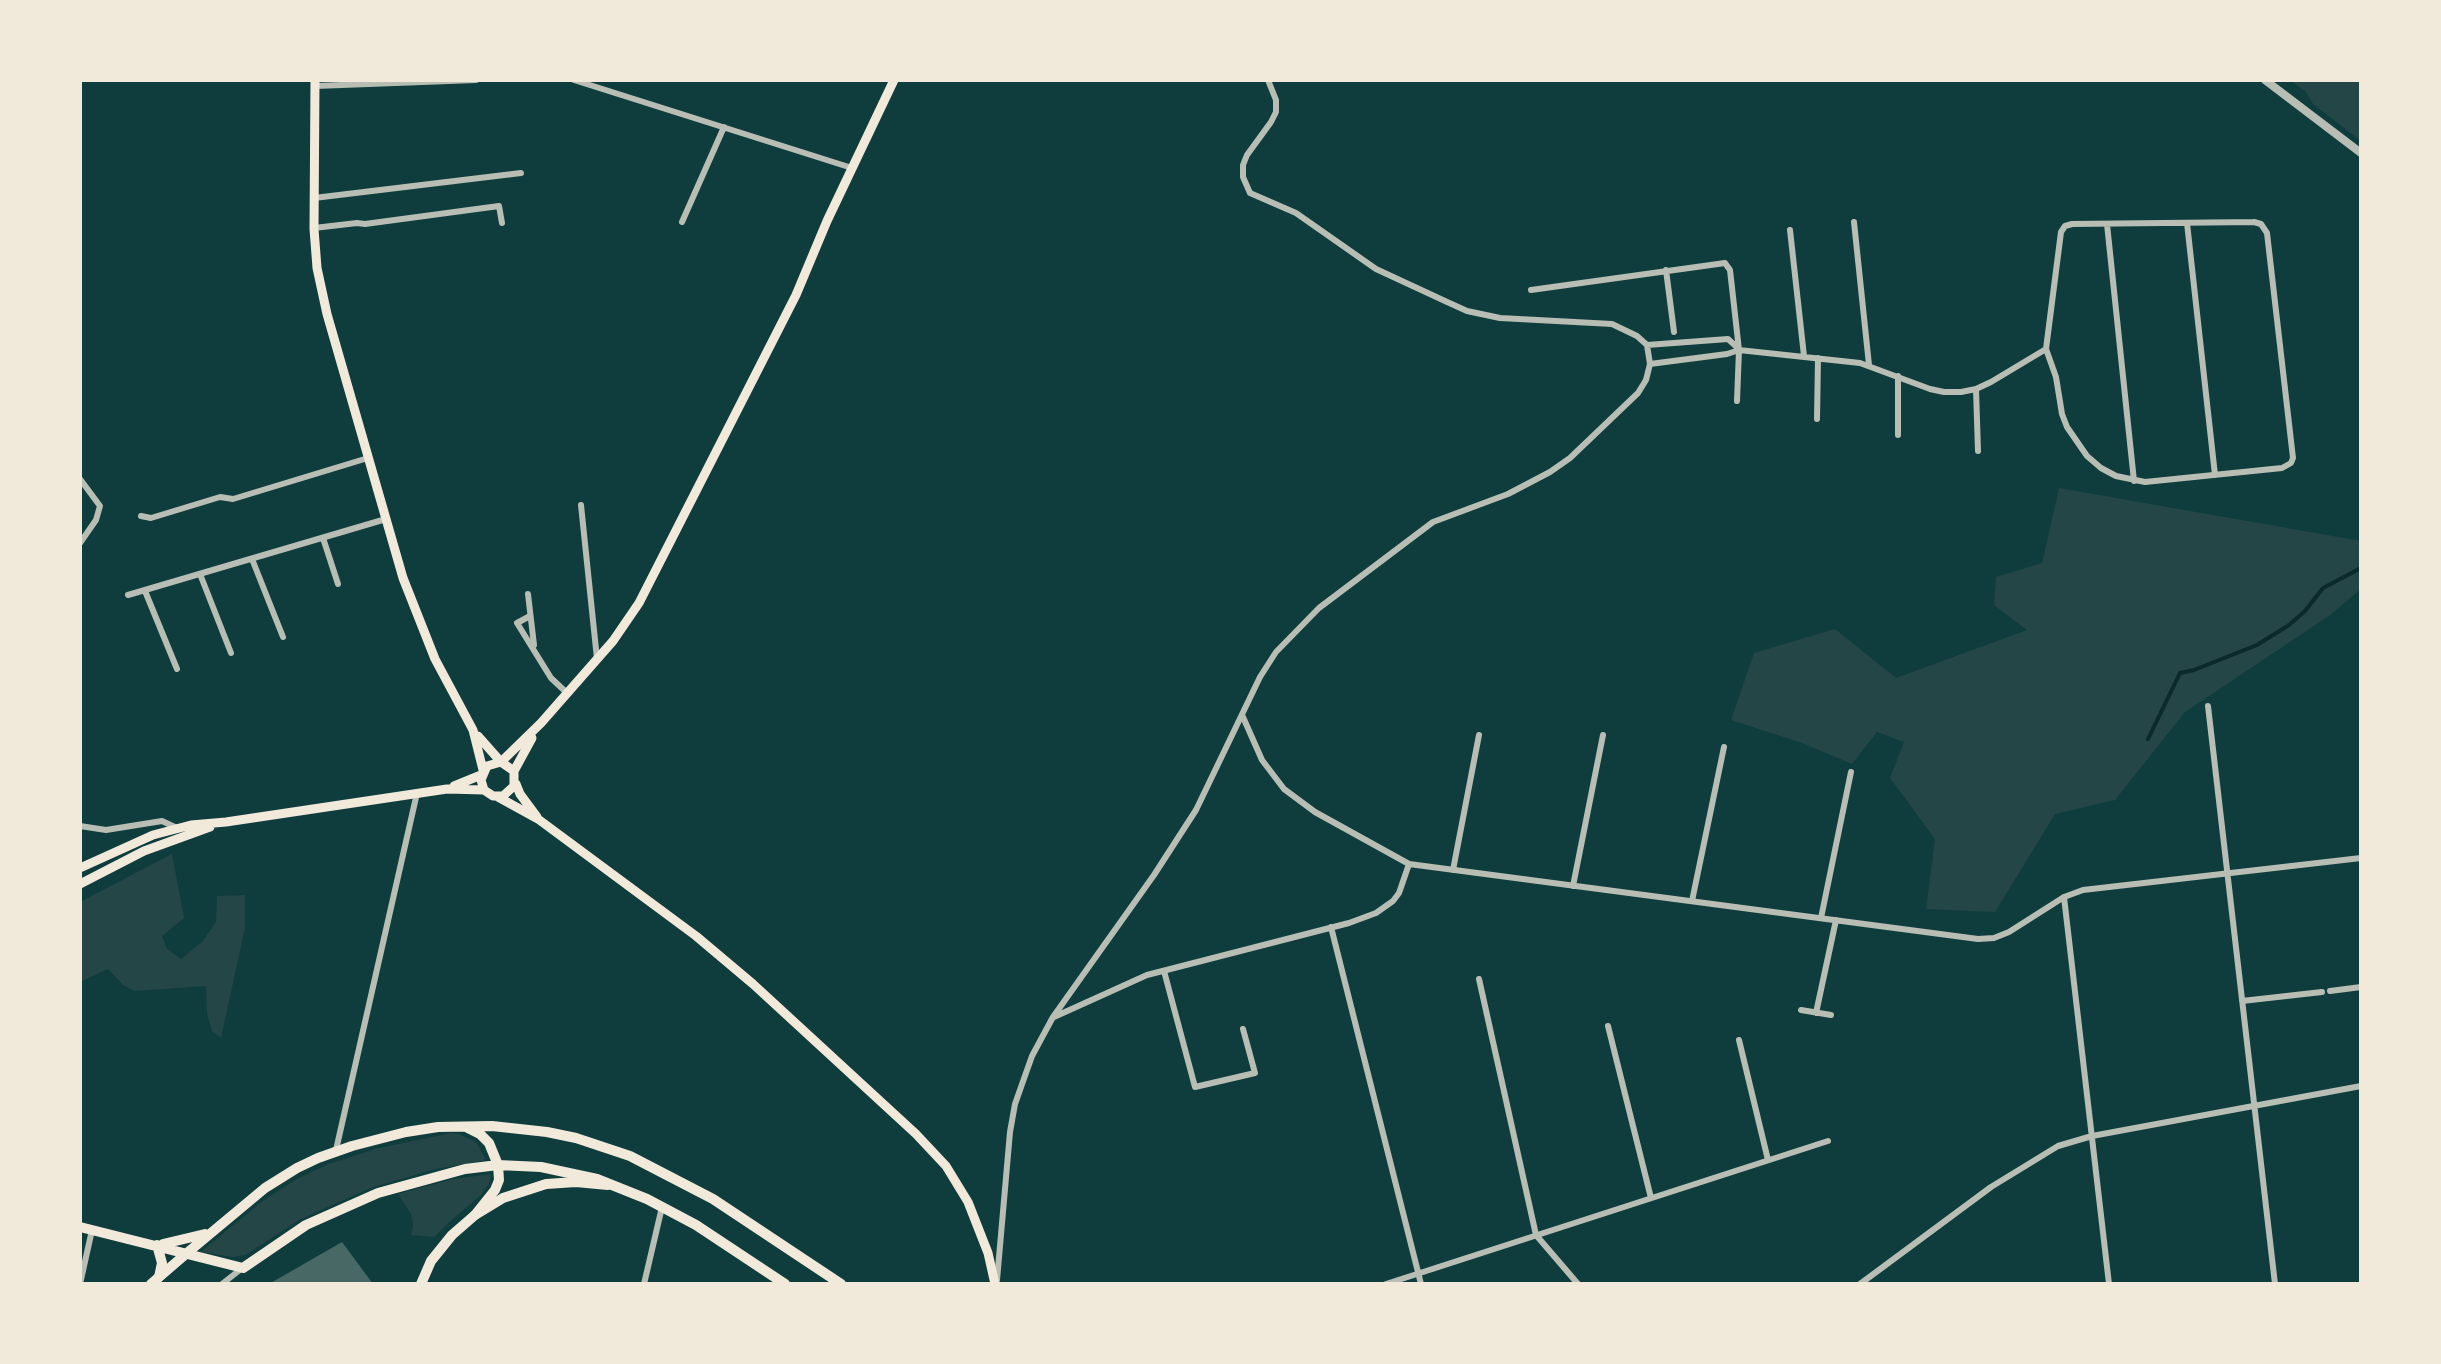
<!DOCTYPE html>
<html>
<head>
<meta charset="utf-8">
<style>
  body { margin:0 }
  #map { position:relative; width:2441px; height:1364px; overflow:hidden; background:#0f3d3e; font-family:Literata,serif }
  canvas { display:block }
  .frame { position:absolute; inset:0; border:82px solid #f1e9da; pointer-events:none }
</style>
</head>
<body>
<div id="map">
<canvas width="2441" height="1364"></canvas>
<div class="frame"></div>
</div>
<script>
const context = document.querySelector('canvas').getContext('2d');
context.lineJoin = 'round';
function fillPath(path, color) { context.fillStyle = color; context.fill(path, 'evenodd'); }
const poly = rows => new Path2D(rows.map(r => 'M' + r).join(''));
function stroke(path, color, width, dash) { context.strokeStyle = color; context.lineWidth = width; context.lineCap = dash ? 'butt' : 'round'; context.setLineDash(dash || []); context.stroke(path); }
fillPath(poly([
  [2290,80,2361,80,2361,141,2313,104,2306,92],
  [2059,488,2361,541,2361,589,2330,615,2185,712,2115,800,2055,814,1995,912,1926,909,1935,839,1890,778,1904,742,1877,732,1852,764,1802,743,1731,720,1754,653,1835,629,1896,678,2027,630,1994,605,1996,577,2042,563],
  [172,854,184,918,162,936,167,949,181,959,202,942,216,922,217,896,245,895,245,928,221,1038,212,1031,207,1013,206,986,135,991,123,985,108,969,80,982,80,902],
  [451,1133,459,1134,476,1142,486,1160,436,1169,373,1187,301,1219,245,1255,233,1257,201,1252,264,1200,297,1179,329,1164,375,1149],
  [491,1174,489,1184,481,1195,448,1223,434,1237,411,1235,413,1225,411,1214,398,1194,453,1179]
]), '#244646');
stroke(poly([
  [2148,739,2180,673,2194,670,2257,645,2289,625,2305,611,2323,588,2361,568]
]), '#0a2a2b', 4);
fillPath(poly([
  [342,1242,373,1284,269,1284]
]), '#486865');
stroke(poly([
  [574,80,852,168],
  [315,86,476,80],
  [314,198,521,173],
  [682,222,724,127],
  [1854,222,1869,365],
  [2254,222,2261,224,2267,233,2293,458,2291,463,2282,468,2145,482,2116,476,2101,468,2087,456,2067,427,2062,414,2056,377,2046,349,2061,232,2065,226,2072,224,2254,222],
  [2187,223,2215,475],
  [2107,224,2134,481],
  [314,228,357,223,365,224,499,206,502,223],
  [1790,230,1804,356],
  [1666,270,1674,332],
  [1531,290,1725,263,1730,270,1739,350,1737,401],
  [1647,345,1728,339,1739,349],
  [1650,364,1727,354,1739,350,1860,363,1930,389,1944,392,1961,392,1976,389,1991,382,2046,349],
  [1898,376,1898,435],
  [1976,389,1978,451],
  [1817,419,1818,358],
  [80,479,100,506,96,520,80,543],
  [581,505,597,659],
  [141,516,151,518,220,497,233,499,368,458],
  [323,538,338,584],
  [252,559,283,637],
  [200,574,231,653],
  [145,591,177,669],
  [528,594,534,645],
  [128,595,386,519],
  [530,616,517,623,551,678,567,693],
  [2208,706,2275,1284],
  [1243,717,1262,760,1284,789,1315,812,1409,864,1978,939,1994,938,2009,932,2064,897,2083,890,2361,858],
  [80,826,106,830,162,821,177,828],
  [1453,870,1479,735],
  [1573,886,1603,735],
  [2064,897,2109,1284],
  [1692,901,1724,747],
  [1821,918,1851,772],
  [1331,927,1421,1284],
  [1164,971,1195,1087,1255,1073,1243,1029],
  [1479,979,1536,1235,1578,1284],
  [2330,991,2361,987],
  [2242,1001,2322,992],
  [1801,1010,1831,1015],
  [1816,1013,1836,920],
  [1054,1017,1147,975,1349,923,1376,913,1393,901,1399,893,1409,864],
  [1608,1026,1651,1198],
  [1739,1040,1768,1160],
  [336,1150,417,793],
  [997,1280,1010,1132,1015,1104,1032,1056,1053,1017,1154,875,1196,810,1260,677,1276,652,1319,608,1433,522,1508,494,1550,472,1570,458,1638,393,1646,380,1650,364,1647,345,1637,336,1612,324,1500,318,1467,311,1445,301,1376,269,1296,213,1250,193,1243,177,1243,165,1247,155,1271,122,1276,112,1276,100,1268,80],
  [80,1284,92,1230],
  [222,1284,241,1269],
  [644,1284,662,1207],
  [1386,1284,1828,1141],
  [1860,1284,1991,1187,2058,1146,2092,1136,2361,1086]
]), '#b8beb3', 6);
stroke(poly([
  [2265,80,2361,153]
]), '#b8beb3', 8);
stroke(poly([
  [315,80,314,229,317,268,327,314,403,578,435,659,473,730,483,770],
  [478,736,501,762,514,771],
  [514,771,532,738],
  [516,784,520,794,537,817],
  [454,786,481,775],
  [484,790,481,780,487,766,501,762,541,723,613,641,639,603,796,295,827,221,894,80],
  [498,797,538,819,696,936,753,984,916,1134,946,1166,968,1202,988,1253,995,1284],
  [80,868,153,835,191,825,226,822,447,789,484,790,493,796,503,796,514,786,514,771],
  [80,884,144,851,210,827]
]), '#f1e9da', 9);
stroke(poly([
  [151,1284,187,1253],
  [421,1284,431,1261,452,1235,475,1215,503,1198,546,1184,576,1182,608,1185]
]), '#f1e9da', 10);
stroke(poly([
  [466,1127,480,1134,489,1143,498,1165,499,1180,495,1190,475,1215],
  [80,1227,243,1268,306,1225,378,1193,465,1169,498,1165,541,1167,597,1179,647,1199,696,1225,785,1284],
  [163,1244,205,1234],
  [157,1245,162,1263,159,1277],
  [187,1253,265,1188,297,1168,318,1158,352,1146,406,1132,438,1127,492,1126,547,1132,576,1138,630,1156,713,1199,841,1284]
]), '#f1e9da', 10);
</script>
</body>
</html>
